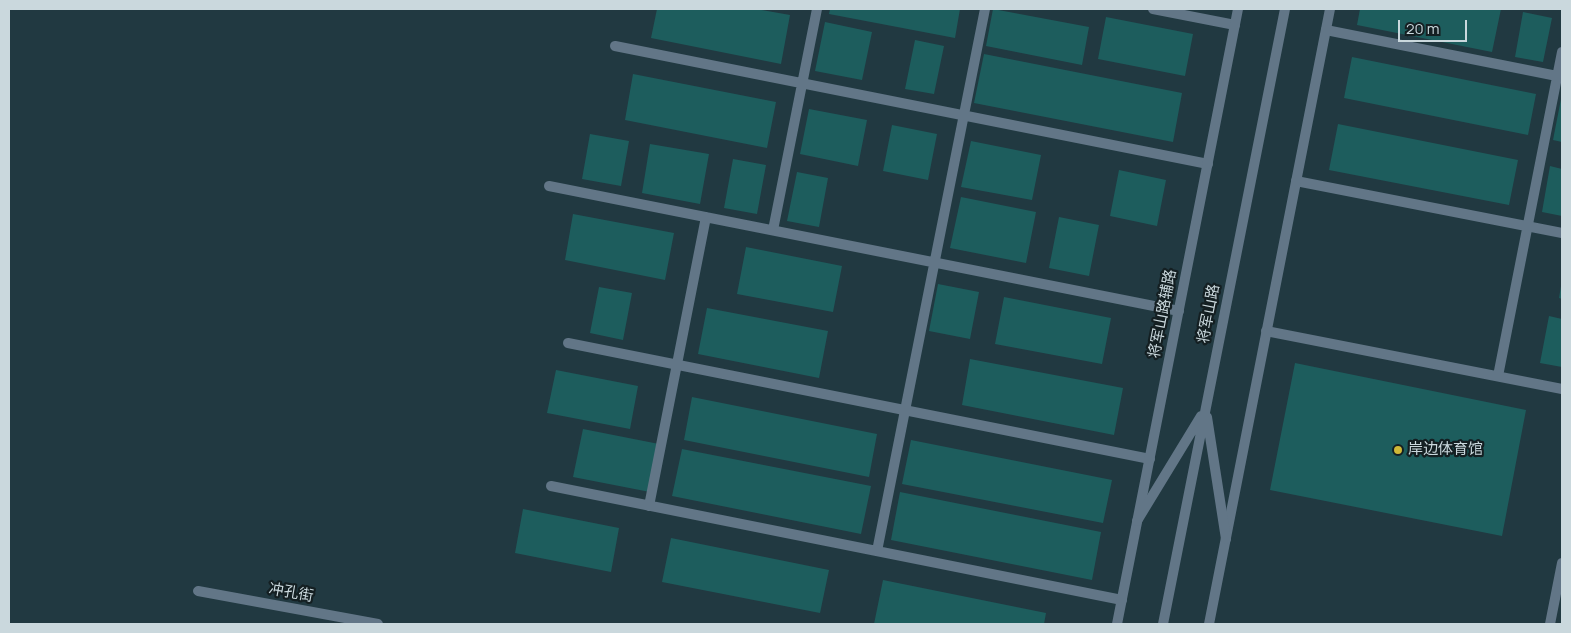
<!DOCTYPE html>
<html>
<head>
<meta charset="utf-8">
<style>
  body { margin:0 }
  #map { position:relative; width:1571px; height:633px; overflow:hidden; background:#213941; font-family:Manrope,sans-serif }
  canvas { display:block }
  .frame { position:absolute; inset:0; border:10px solid #cad8dd; pointer-events:none }
  .scale { position:absolute; left:1398px; top:20px; width:69px; height:22px; box-sizing:border-box; border:2px solid #cad8dd; border-top:0; padding-left:6px; font-size:15px; line-height:18px; white-space:nowrap; color:#cad8dd; -webkit-text-stroke:4px #141f22; paint-order:stroke }
</style>
</head>
<body>
<div id="map">
<canvas width="1571" height="633"></canvas>
<div class="frame"></div>
<div class="scale">20 m</div>
</div>
<script>
const context = document.querySelector('canvas').getContext('2d');
context.lineJoin = 'round';
function fillPath(path, color) { context.fillStyle = color; context.fill(path, 'evenodd'); }
const poly = rows => new Path2D(rows.map(r => 'M' + r).join(''));
function stroke(path, color, width, dash) { context.strokeStyle = color; context.lineWidth = width; context.lineCap = dash ? 'butt' : 'round'; context.setLineDash(dash || []); context.stroke(path); }
function label(font, color, halo, rows, align = 'center') {
  context.font = font + ' Manrope,"Noto Sans SC",sans-serif'; context.lineWidth = 4.5; context.setLineDash([]); context.textBaseline = 'middle'; context.strokeStyle = halo; context.fillStyle = color; for (const [text, x, y, turn = 0] of rows) {
    context.save(); context.translate(x, y); context.rotate((+turn || 0) * Math.PI / 180); context.textAlign = isNaN(turn) ? turn : align; if (halo) context.strokeText(text, 0, 0); context.fillText(text, 0, 0); context.restore();
  }
}
fillPath(poly([
  [657,9,756,9,790,15,781,64,651,38],
  [830,9,960,9,955,38,829,14],
  [993,9,1089,27,1082,65,986,46],
  [1360,9,1501,9,1492,52,1357,25],
  [1523,12,1552,18,1543,62,1515,57],
  [1106,17,1193,34,1185,76,1098,59],
  [825,22,872,32,862,80,815,71],
  [915,40,944,46,934,94,905,89],
  [984,54,1182,93,1173,142,974,103],
  [1352,57,1536,94,1528,135,1344,98],
  [633,74,776,102,767,148,625,120],
  [1561,99,1562,99,1562,142,1553,140],
  [809,109,867,120,858,166,800,154],
  [1338,124,1518,160,1509,205,1329,170],
  [892,125,937,134,928,180,883,171],
  [590,134,629,141,621,186,582,179],
  [971,141,1041,155,1032,200,961,187],
  [650,144,709,154,700,204,642,193],
  [733,159,766,165,757,214,724,208],
  [1550,166,1562,169,1562,216,1542,212],
  [1119,170,1166,180,1157,226,1110,216],
  [797,172,828,178,819,227,787,221],
  [961,197,1036,212,1026,263,950,248],
  [573,214,674,233,665,280,565,260],
  [1059,217,1099,225,1089,276,1049,268],
  [746,247,842,266,833,312,737,294],
  [938,284,979,292,970,339,929,331],
  [1561,286,1562,287,1562,299,1559,298],
  [599,287,632,293,623,340,590,333],
  [1004,297,1111,318,1102,364,995,344],
  [707,308,828,331,819,378,698,354],
  [1549,316,1562,319,1562,367,1540,363],
  [970,359,1123,388,1114,435,962,405],
  [1295,363,1526,410,1502,536,1270,490],
  [556,370,638,386,630,429,547,413],
  [692,397,877,434,869,477,684,440],
  [583,429,659,444,650,492,573,477],
  [911,440,1112,480,1103,523,902,484],
  [682,449,871,486,861,534,672,496],
  [900,492,1101,532,1092,580,891,540],
  [523,509,619,528,611,572,515,553],
  [671,538,829,570,820,613,662,582],
  [883,580,1046,613,1044,624,874,624]
]), '#1d5d5d');
stroke(poly([
  [1153,9,1235,25],
  [1326,30,1562,77],
  [615,46,1208,164],
  [1296,181,1562,233],
  [549,186,1179,311],
  [773,230,817,9],
  [1266,331,1562,389],
  [568,343,1150,459],
  [1498,376,1562,52],
  [551,486,1122,600],
  [649,506,706,217],
  [877,551,985,9],
  [1550,624,1562,563]
]), '#627687', 10);
stroke(poly([
  [198,591,378,624],
  [1117,624,1238,9],
  [1209,624,1330,9]
]), '#627687', 10);
stroke(poly([
  [1207,417,1226,539],
  [1137,521,1201,416],
  [1163,624,1285,9]
]), '#627687', 10);
for (const [x, y, r, color] of [
  [1398,450,5,"#cfb837"]
]) { const dot = new Path2D(); dot.arc(x, y, r, 0, 2 * Math.PI); context.fillStyle = color; context.fill(dot); stroke(dot, '#141f22', 2); }
label('15px', '#cad8dd', '#141f22', [
  ["将军山路辅路",1163,314,-79],
  ["将军山路",1209,314,-79],
  ["冲孔街",291,593,10]
]);
label('15px', '#cad8dd', '#141f22', [
  ["岸边体育馆",1408,450]
], 'left');
</script>
</body>
</html>
